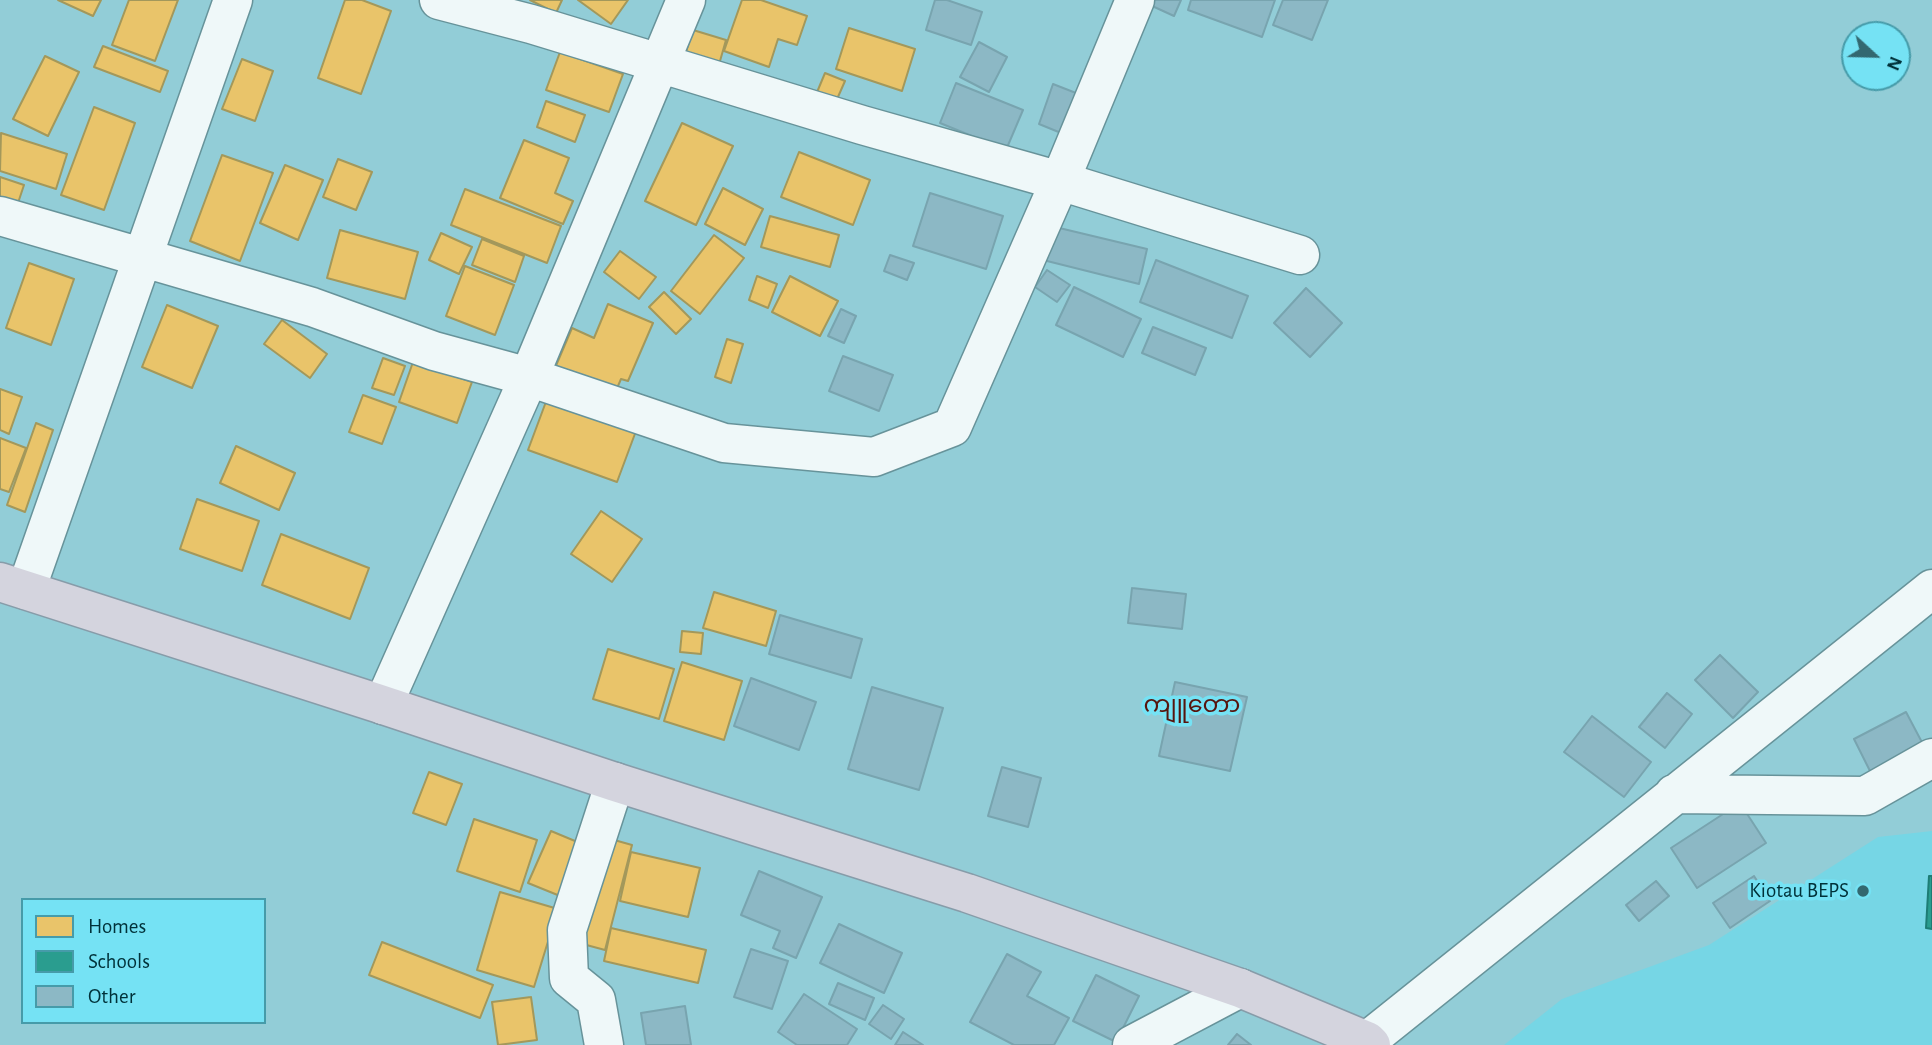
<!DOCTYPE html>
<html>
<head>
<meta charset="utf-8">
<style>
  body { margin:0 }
  #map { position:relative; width:1932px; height:1045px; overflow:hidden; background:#92cdd7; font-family:"Alegreya Sans",sans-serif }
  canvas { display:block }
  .legend { position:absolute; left:21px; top:898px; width:245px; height:126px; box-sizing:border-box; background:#75e2f4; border:2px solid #469ba9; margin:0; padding:9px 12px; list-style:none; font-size:21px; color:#003139 }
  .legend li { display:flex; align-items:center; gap:14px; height:35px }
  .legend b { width:35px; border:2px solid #469ba9 }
  .north { position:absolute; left:1841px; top:21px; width:70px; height:70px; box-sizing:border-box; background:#75e2f4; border:2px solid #469ba9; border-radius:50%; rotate:112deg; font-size:19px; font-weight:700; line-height:28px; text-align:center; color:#003139 }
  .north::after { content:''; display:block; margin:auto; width:24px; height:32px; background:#336870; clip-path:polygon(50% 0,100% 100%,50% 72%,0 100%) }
</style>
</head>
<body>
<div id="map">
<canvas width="1932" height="1045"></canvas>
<ul class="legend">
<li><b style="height:19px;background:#e9c46a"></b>Homes</li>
<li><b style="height:19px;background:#2a9d8f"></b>Schools</li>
<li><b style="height:19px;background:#8cb8c5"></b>Other</li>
</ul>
<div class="north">N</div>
</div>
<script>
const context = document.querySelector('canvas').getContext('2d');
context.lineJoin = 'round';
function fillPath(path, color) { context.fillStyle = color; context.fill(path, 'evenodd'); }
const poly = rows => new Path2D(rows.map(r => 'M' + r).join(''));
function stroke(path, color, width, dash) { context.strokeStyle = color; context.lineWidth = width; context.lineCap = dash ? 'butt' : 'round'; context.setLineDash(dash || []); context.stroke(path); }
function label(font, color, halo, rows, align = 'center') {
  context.font = font + ' "Alegreya Sans","Noto Sans Myanmar",sans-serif'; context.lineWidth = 7; context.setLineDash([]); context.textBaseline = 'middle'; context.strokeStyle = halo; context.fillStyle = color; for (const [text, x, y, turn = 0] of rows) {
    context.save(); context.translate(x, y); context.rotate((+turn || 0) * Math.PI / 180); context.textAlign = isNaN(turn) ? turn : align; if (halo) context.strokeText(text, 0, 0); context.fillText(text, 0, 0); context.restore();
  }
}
fillPath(poly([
  [1932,831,1932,1045,1504,1045,1562,999,1709,945,1878,837]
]), '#76d6e5');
const homes = poly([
  [58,0,101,0,93,16,58,0],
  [129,0,178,0,155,61,112,45,129,0],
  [345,0,362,0,391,11,361,94,318,78,345,0],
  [530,0,562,0,556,13,530,0],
  [578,0,628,0,611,24,578,0],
  [742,0,761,0,807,16,797,45,778,39,769,67,724,51,742,0],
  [849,28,915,49,902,91,836,69,849,28],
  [693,30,726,40,718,68,684,58,693,30],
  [103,46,168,71,160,92,94,67,103,46],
  [560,52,623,74,609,112,546,90,560,52],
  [45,56,79,72,48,136,13,119,45,56],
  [242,59,273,71,255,121,222,109,242,59],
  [825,73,845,81,834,106,815,97,825,73],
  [546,101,585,115,575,142,537,127,546,101],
  [94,107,135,123,104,210,61,195,94,107],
  [682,123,733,146,696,225,645,201,682,123],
  [1,133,67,154,56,189,0,171,1,133],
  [524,140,569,158,555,193,573,201,563,224,500,198,524,140],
  [799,152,870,180,853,225,781,197,799,152],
  [222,155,273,173,240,261,190,241,222,155],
  [338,159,372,172,356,210,323,197,338,159],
  [285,165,323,180,298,240,260,223,285,165],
  [0,177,24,185,17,206,0,200,0,177],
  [723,188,763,209,745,245,705,224,723,188],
  [465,189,561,226,547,263,451,225,465,189],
  [770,216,839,235,830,267,761,247,770,216],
  [340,230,418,252,405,299,327,278,340,230],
  [441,233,472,247,459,274,429,260,441,233],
  [714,235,744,258,700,314,671,291,714,235],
  [482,239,524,256,515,282,472,265,482,239],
  [620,251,656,277,639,299,604,272,620,251],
  [29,263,74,279,51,345,6,328,29,263],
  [465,266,514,285,495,335,446,316,465,266],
  [757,276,777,284,768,308,749,300,757,276],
  [790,276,838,301,820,336,772,312,790,276],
  [664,292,691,319,676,334,649,307,664,292],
  [608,304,653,323,628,381,621,379,615,393,555,368,572,328,594,338,608,304],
  [167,305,218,326,192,388,142,367,167,305],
  [282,320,327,354,310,378,264,344,282,320],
  [727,339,743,344,731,383,715,377,727,339],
  [383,358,405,366,394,395,372,388,383,358],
  [413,362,472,382,457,423,399,402,413,362],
  [0,389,22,397,9,434,0,430,0,389],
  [363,395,396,407,382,444,349,432,363,395],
  [547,399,636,431,617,482,528,450,547,399],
  [36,423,53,430,25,512,7,505,36,423],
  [0,438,26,448,9,492,0,489,0,438],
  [236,446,295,473,279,510,220,483,236,446],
  [197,499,259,521,242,571,180,549,197,499],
  [601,511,642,539,612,582,571,554,601,511],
  [281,534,369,568,350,619,262,585,281,534],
  [714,592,776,611,766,646,703,628,714,592],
  [682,631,703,633,701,654,680,652,682,631],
  [608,649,674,669,659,719,593,699,608,649],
  [682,662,742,681,724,740,664,721,682,662],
  [429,772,462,784,446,825,413,813,429,772],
  [474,819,537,840,520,892,457,871,474,819],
  [551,831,587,846,565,898,528,883,551,831],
  [607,838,632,845,605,950,579,943,607,838],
  [631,852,700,868,688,917,620,901,631,852],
  [500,892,558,909,534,987,477,970,500,892],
  [611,928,706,950,698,983,604,961,611,928],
  [382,942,493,985,480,1018,369,975,382,942],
  [531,997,537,1040,498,1045,492,1002,531,997]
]);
fillPath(homes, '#e9c46a');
stroke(homes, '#a3985b', 2);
const schools = poly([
  [1929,876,1932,876,1932,929,1926,928,1929,876]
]);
fillPath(schools, '#2a9d8f');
stroke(schools, '#1d7d75', 2);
const building = poly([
  [935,0,947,0,982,12,971,45,926,30,935,0],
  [1153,0,1181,0,1174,16,1150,5,1153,0],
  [1191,0,1275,0,1262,37,1188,10,1191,0],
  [1283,0,1328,0,1312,40,1273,25,1283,0],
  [979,42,1007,57,989,92,960,77,979,42],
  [956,83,1023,110,1006,150,940,123,956,83],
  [1053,84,1081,95,1066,135,1039,124,1053,84],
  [930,193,1003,216,986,269,913,246,930,193],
  [1051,226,1147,249,1139,284,1043,260,1051,226],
  [890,255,914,263,907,280,884,271,890,255],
  [1156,260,1248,296,1232,338,1140,302,1156,260],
  [1047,270,1070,285,1057,302,1035,287,1047,270],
  [1074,287,1141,319,1123,357,1056,325,1074,287],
  [1306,288,1342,323,1310,357,1274,323,1306,288],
  [841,309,856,316,844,343,828,336,841,309],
  [1153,327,1206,348,1195,375,1142,353,1153,327],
  [843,356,893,375,879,411,829,391,843,356],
  [1132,588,1186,594,1182,629,1128,623,1132,588],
  [780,615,862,639,851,678,769,654,780,615],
  [1720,655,1758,692,1733,718,1695,680,1720,655],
  [751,678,816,702,799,750,734,726,751,678],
  [1175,682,1247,697,1230,771,1159,756,1175,682],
  [872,687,943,708,919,790,848,769,872,687],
  [1667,693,1692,714,1665,748,1639,727,1667,693],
  [1906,712,1925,748,1872,775,1854,739,1906,712],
  [1592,716,1651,762,1624,797,1564,752,1592,716],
  [1002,767,1041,778,1028,827,988,816,1002,767],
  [1740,803,1766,843,1697,888,1671,848,1740,803],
  [759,871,822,897,796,958,773,948,780,931,741,915,759,871],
  [1754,876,1770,901,1730,928,1713,903,1754,876],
  [1656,881,1669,896,1639,921,1626,905,1656,881],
  [839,924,902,953,884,993,820,963,839,924],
  [751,949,788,961,772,1009,734,997,751,949],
  [1007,954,1041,972,1027,996,1069,1018,1054,1045,1014,1045,970,1022,1007,954],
  [1096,975,1139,996,1116,1042,1073,1021,1096,975],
  [838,983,874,998,865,1020,829,1004,838,983],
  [804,994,857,1029,847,1045,797,1045,778,1032,804,994],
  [883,1005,904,1019,891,1039,869,1024,883,1005],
  [685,1006,691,1045,646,1045,641,1013,685,1006],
  [903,1032,923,1045,895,1045,903,1032],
  [1237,1034,1251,1045,1228,1045,1237,1034]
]);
fillPath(building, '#8cb8c5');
stroke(building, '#78a4af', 2);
const minor = poly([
  [439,0,531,24,862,125,1060,181,1300,255],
  [0,216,312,307,434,351,529,377,724,443,874,457,952,427,1060,181,1135,0],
  [26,590,233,0],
  [383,705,529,377,686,0],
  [1674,794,1865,796,1932,758],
  [1367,1041,1932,589],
  [604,1045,596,1000,569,978,567,930,615,782],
  [1132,1045,1240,988]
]);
const highway = poly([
  [0,582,377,703,615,782,967,893,1240,988,1367,1041,1371,1045]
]);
stroke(minor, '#67939a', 41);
stroke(highway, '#879ca9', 41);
stroke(minor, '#eff8f9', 38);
stroke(highway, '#d4d4de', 38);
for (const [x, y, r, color] of [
  [1863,891,7,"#336870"]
]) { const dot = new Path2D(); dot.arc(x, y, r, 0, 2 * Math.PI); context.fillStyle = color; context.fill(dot); stroke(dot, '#75e2f4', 2.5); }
label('21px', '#003139', '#75e2f4', [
  ["Kiotau BEPS",1849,891]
], 'right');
label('24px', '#57140d', '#75e2f4', [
  ["ကျူတော",1192,705]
]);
</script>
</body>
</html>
